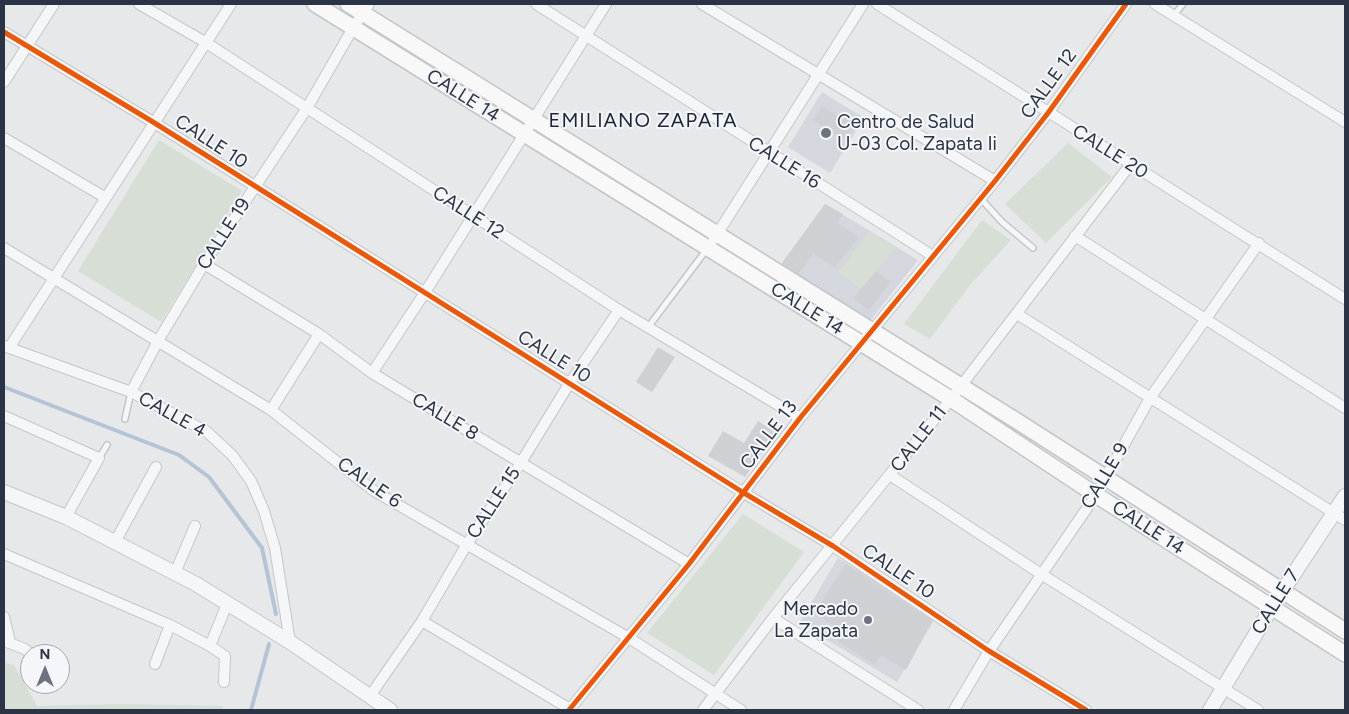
<!DOCTYPE html>
<html>
<head>
<meta charset="utf-8">
<style>
  body { margin:0 }
  #map { position:relative; width:1349px; height:714px; overflow:hidden; background:#e6e8ea; font-family:Figtree,sans-serif }
  canvas { display:block }
  .frame { position:absolute; inset:0; border:5px solid #2b3445; pointer-events:none }
  .north { position:absolute; left:20px; top:644px; width:50px; height:50px; box-sizing:border-box; background:#f4f6f9; border:1px solid #a4a8b1; border-radius:50%; rotate:0deg; font-size:14px; font-weight:700; line-height:20px; text-align:center; color:#2b3445 }
  .north::after { content:''; display:block; margin:auto; width:18px; height:22px; background:#6c737f; clip-path:polygon(50% 0,100% 100%,50% 72%,0 100%) }
</style>
</head>
<body>
<div id="map">
<canvas width="1349" height="714"></canvas>
<div class="frame"></div>
<div class="north">N</div>
</div>
<script>
const context = document.querySelector('canvas').getContext('2d');
context.lineJoin = 'round';
function fillPath(path, color) { context.fillStyle = color; context.fill(path, 'evenodd'); }
const poly = rows => new Path2D(rows.map(r => 'M' + r).join(''));
function stroke(path, color, width, dash) { context.strokeStyle = color; context.lineWidth = width; context.lineCap = dash ? 'butt' : 'round'; context.setLineDash(dash || []); context.stroke(path); }
function label(font, color, halo, rows, align = 'center') {
  context.font = font + ' Figtree,sans-serif'; context.lineWidth = 4; context.setLineDash([]); context.textBaseline = 'middle'; context.strokeStyle = halo; context.fillStyle = color; for (const [text, x, y, turn = 0] of rows) {
    context.save(); context.translate(x, y); context.rotate((+turn || 0) * Math.PI / 180); context.textAlign = isNaN(turn) ? turn : align; if (halo) context.strokeText(text, 0, 0); context.fillText(text, 0, 0); context.restore();
  }
}
fillPath(poly([
  [822,92,864,118,830,173,788,147],
  [825,204,918,260,869,322,780,266],
  [838,558,936,617,897,682,799,623]
]), '#d4d7dd');
fillPath(poly([
  [159,140,242,191,161,322,78,271],
  [1068,143,1112,177,1046,243,1005,204],
  [982,220,1011,240,970,285,930,339,904,324],
  [869,232,895,248,861,289,838,272],
  [743,514,804,552,714,675,647,633],
  [4,663,14,665,37,706,119,704,223,706,223,710,4,710]
]), '#d6ded6');
stroke(poly([
  [4,387,179,455,209,477,262,548,276,614],
  [251,710,269,644]
]), '#b4c4d5', 4);
fillPath(poly([
  [822,106,843,120,847,115,857,121,845,139,837,134,831,134,830,131,813,120],
  [825,204,843,214,837,223,859,237,835,267,813,254,798,274,782,263],
  [876,271,891,282,869,310,853,299],
  [658,347,675,357,652,392,636,382],
  [758,421,775,432,745,477,708,456,723,431,744,443],
  [846,564,932,621,906,670,881,655,875,665,834,639,841,630,814,613]
]), '#ced0d3');
const service = poly([
  [1174,15,1183,4],
  [981,199,1002,222,1033,248],
  [649,326,707,249],
  [125,419,131,392],
  [99,458,107,445]
]);
const minor = poly([
  [139,4,205,42,619,310,800,418],
  [536,4,933,256],
  [702,4,995,181],
  [877,4,1345,299],
  [1155,4,1345,122],
  [4,32,153,122,744,493,833,546,989,651,1086,710],
  [4,82,54,4],
  [4,138,106,198],
  [1075,236,1345,408],
  [714,239,863,4],
  [4,248,271,410,374,491,629,638,741,710],
  [204,264,319,334,372,373,689,564],
  [1017,314,1345,520],
  [4,346,131,392,206,431,232,455,251,481,264,511,275,548,290,642],
  [9,348,231,4],
  [372,373,424,294,606,4],
  [131,392,158,341,204,264,307,108,353,28,369,4],
  [271,410,319,334],
  [4,416,99,458,66,517],
  [890,475,1041,574,1258,710],
  [115,542,156,467],
  [4,554,170,625,210,646,225,656,224,682],
  [175,573,195,526],
  [4,617,10,642],
  [773,618,918,710],
  [422,621,570,709],
  [4,641,25,649,30,654],
  [210,646,227,604],
  [155,664,170,625],
  [370,696,422,621,467,544,520,464,569,384,619,310],
  [569,710,689,564,800,418,995,181,1048,113,1126,4],
  [703,710,773,618,951,399,1130,165],
  [954,710,989,651,1096,495,1150,398,1259,243]
]);
const tertiary = poly([
  [4,492,66,517,196,584,290,642,390,710],
  [1210,710,1272,607,1345,496]
]);
const secondary = poly([
  [315,4,951,399,1096,495,1345,654],
  [348,4,1017,421,1345,631]
]);
stroke(service, '#c4c6c8', 8);
stroke(minor, '#c4c6c8', 12);
stroke(tertiary, '#c4c6c8', 16);
stroke(secondary, '#c4c6c8', 18);
stroke(service, '#f5f6f7', 5);
stroke(minor, '#f5f6f7', 10);
stroke(tertiary, '#f5f6f7', 14);
stroke(secondary, '#f8f8f8', 15);
stroke(poly([
  [4,32,153,122,744,493,833,546,989,651,1086,710],
  [569,710,689,564,800,418,995,181,1048,113,1126,4]
]), '#e8590c', 5);
for (const [x, y, r, color] of [
  [826,133,6,"#6c737f"],
  [868,620,5,"#6c737f"]
]) { const dot = new Path2D(); dot.arc(x, y, r, 0, 2 * Math.PI); context.fillStyle = color; context.fill(dot); stroke(dot, '#f4f6f9', 2); }
label('19px', '#2b3445', '#f4f6f9', [
  ["CALLE 12",1049,84,-54],
  ["CALLE 14",463,96,32],
  ["CALLE 10",211,142,33],
  ["CALLE 20",1110,152,32],
  ["CALLE 16",784,163,32],
  ["CALLE 12",468,213,33],
  ["CALLE 19",224,234,-57],
  ["CALLE 14",807,309,32],
  ["CALLE 10",554,357,32],
  ["CALLE 4",172,415,29],
  ["CALLE 8",445,417,31],
  ["CALLE 13",769,435,-53],
  ["CALLE 11",919,439,-52],
  ["CALLE 9",1105,476,-59],
  ["CALLE 6",369,483,35],
  ["CALLE 15",494,503,-57],
  ["CALLE 14",1148,528,33],
  ["CALLE 10",898,572,34],
  ["CALLE 7",1276,602,-58]
]);
label('19px', '#2b3445', '#f4f6f9', [
  ["Centro de Salud",837,122],
  ["U-03 Col. Zapata Ii",837,144],
  ["Mercado",858,609,"right"],
  ["La Zapata",858,631,"right"]
], 'left');
context.letterSpacing = '1px';
label('20px', '#1d2536', '#f4f6f9', [
  ["EMILIANO ZAPATA",643,121]
]);
context.letterSpacing = '0px';
</script>
</body>
</html>
